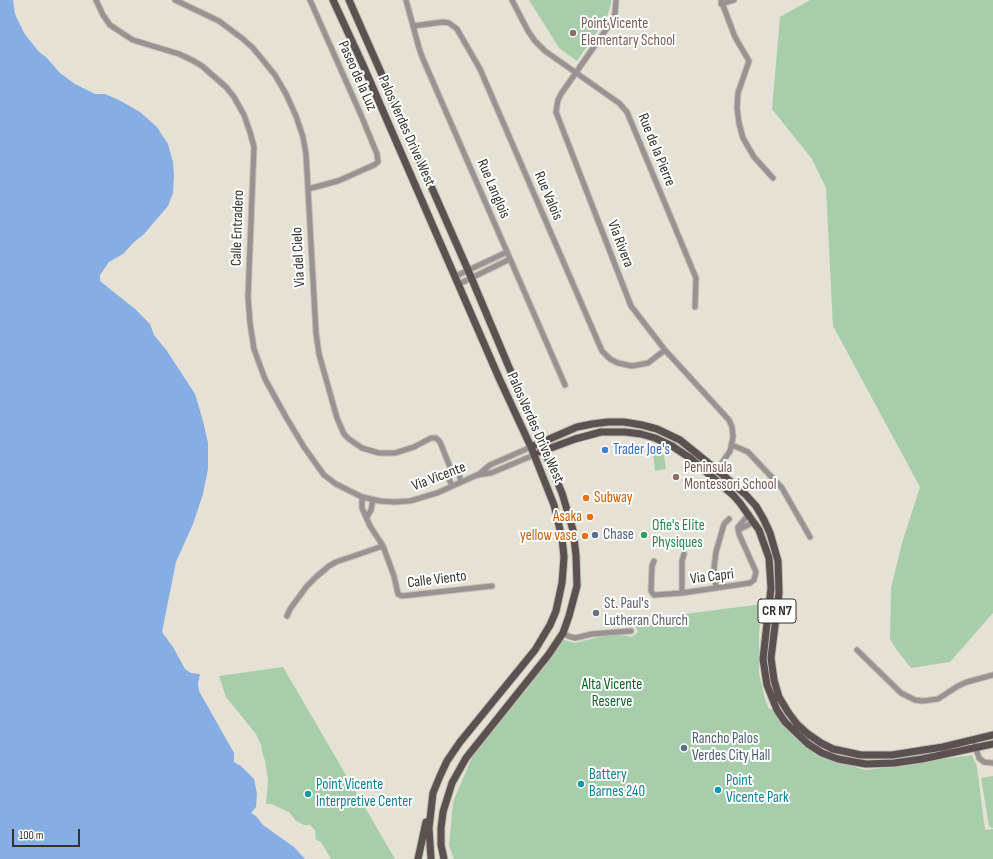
<!DOCTYPE html>
<html>
<head>
<meta charset="utf-8">
<style>
  body { margin:0 }
  #map { position:relative; width:993px; height:859px; overflow:hidden; background:#e5e2d5; font-family:"Sofia Sans Condensed",sans-serif }
  canvas { display:block }
  .scale { position:absolute; left:12px; top:829px; width:68px; height:18px; box-sizing:border-box; border:2px solid #33322d; border-top:0; padding-left:5px; font-size:12px; line-height:14px; white-space:nowrap; color:#33322d; -webkit-text-stroke:3px #fff; paint-order:stroke }
</style>
</head>
<body>
<div id="map">
<canvas width="993" height="859"></canvas>
<div class="scale">100 m</div>
</div>
<script>
const context = document.querySelector('canvas').getContext('2d');
context.lineJoin = 'round';
function fillPath(path, color) { context.fillStyle = color; context.fill(path, 'evenodd'); }
const poly = rows => new Path2D(rows.map(r => 'M' + r).join(''));
function stroke(path, color, width, dash) { context.strokeStyle = color; context.lineWidth = width; context.lineCap = dash ? 'butt' : 'round'; context.setLineDash(dash || []); context.stroke(path); }
function label(font, color, halo, rows, align = 'center') {
  context.font = font + ' "Sofia Sans Condensed",sans-serif'; context.lineWidth = 4; context.setLineDash([]); context.textBaseline = 'middle'; context.strokeStyle = halo; context.fillStyle = color; for (const [text, x, y, turn = 0] of rows) {
    context.save(); context.translate(x, y); context.rotate((+turn || 0) * Math.PI / 180); context.textAlign = isNaN(turn) ? turn : align; if (halo) context.strokeText(text, 0, 0); context.fillText(text, 0, 0); context.restore();
  }
}
fillPath(poly([
  [529,0,611,0,611,4,607,17,577,61,559,48],
  [810,0,993,0,993,613,950,662,911,668,896,649,890,639,891,588,902,543,920,487,833,326,826,188,812,159,772,109,780,17],
  [663,450,666,469,655,471,653,452],
  [762,604,759,633,759,673,765,699,769,709,772,709,785,728,799,741,816,753,837,762,866,770,972,755,977,767,985,830,993,829,993,859,454,859,449,846,453,802,473,755,530,685,561,641,564,640,575,643,599,637,617,634,632,637,638,632,636,627,639,620],
  [283,667,395,859,331,859,321,842,316,840,315,830,310,825,304,825,296,821,289,812,271,804,266,804,268,780,265,761,262,751,261,745,256,734,226,697,219,676],
  [993,776,993,828,992,828,989,826,981,778]
]), '#a8cdab');
fillPath(poly([
  [0,0,13,0,15,14,24,33,39,52,47,58,60,73,75,84,95,94,105,94,119,100,140,112,157,127,168,144,173,162,174,175,173,193,168,206,144,234,133,243,123,254,109,262,100,275,100,281,135,309,150,324,154,335,167,351,195,394,203,421,208,443,208,469,203,494,193,524,176,562,162,632,173,647,185,669,191,673,200,674,198,683,199,691,234,753,234,762,241,766,254,779,257,794,256,807,251,813,256,816,263,825,294,847,305,859,0,859]
]), '#86ade4');
const minor = poly([
  [96,0,103,15,110,25,122,33,133,40,179,54,192,60,202,66,226,87,234,97,244,115,250,132,254,147,248,297,250,323,254,349,265,379,286,417,304,447,324,475,336,484,362,497,380,501,394,502,410,501,437,493,477,475,491,473,534,455],
  [175,0,219,21,243,39,253,48,275,75,286,94,296,116,303,137,306,154,316,333,319,354,337,418,344,434,349,439,362,448,379,453,395,453,414,447,431,438,436,438,440,442,450,467,448,476,452,486],
  [406,0,419,48,423,59,565,385],
  [512,0,528,31,535,41,545,51,619,103,627,112,696,278,695,307],
  [616,0,615,13,612,21,561,94,558,100,556,112,631,306,665,350,729,420,732,427,733,437,730,451,717,470,711,476],
  [721,0,735,37,749,61,738,93,737,108,739,123,743,138,754,157,773,178],
  [721,4,734,0],
  [413,26,443,22,449,23,457,29,480,69,602,351,610,359,618,363,632,366,648,363,665,350],
  [308,189,338,181,374,165,378,162,377,154,361,115,310,0],
  [456,276,507,252],
  [459,284,510,259],
  [732,445,748,452,782,488,810,537],
  [450,467,458,472,461,481],
  [478,475,490,465,531,447],
  [362,497,362,508,370,526,383,546,394,576,398,594,402,596,492,586],
  [367,517,371,510,373,500],
  [738,530,754,522],
  [654,561,652,566,651,591,654,595,682,593,750,583,754,580,756,572,739,534,738,527,749,514],
  [716,588,714,568,716,552,724,524,729,519],
  [682,593,682,561,684,554],
  [287,616,290,609,307,586,316,577,329,566,336,562,383,546],
  [563,633,568,636,575,638,592,634,631,631],
  [857,650,901,693,915,700,923,701,938,699,958,686,967,682,993,675],
  [975,745,979,758,984,762,993,763]
]);
const major = poly([
  [333,0,363,65,499,378,531,447,554,505,562,538,564,557,562,583,556,611,550,625,535,650,460,742,447,761,440,776,433,793,429,828,431,859],
  [349,0,468,270,562,493,573,530,576,555,577,586,569,616,563,633,549,654,466,758,452,783,443,812,441,828,441,845,444,859],
  [531,447,577,427,592,424,608,422,624,422,642,425,657,429,680,440,717,470,745,494,756,506,764,520,770,533,778,561,779,593,771,658,774,680,779,697,788,712,797,724,808,734,821,743,833,749,861,755,892,755,943,747,993,735],
  [540,452,575,439,601,432,625,432,641,434,655,438,672,446,690,458,733,495,740,503,759,530,769,558,771,588,763,659,767,685,777,710,785,722,808,744,822,753,838,759,866,764,894,763,922,759,993,744],
  [418,859,426,822]
]);
stroke(minor, '#c1bfb3', 7);
stroke(major, '#c1bfb3', 9);
stroke(minor, '#999292', 5);
stroke(major, '#5c5151', 7);
for (const [x, y, r, color] of [
  [573,33,4,"#8d6e63"],
  [605,450,4,"#3f7fe0"],
  [676,477,4,"#8d6e63"],
  [586,498,4,"#e8710a"],
  [590,517,4,"#e8710a"],
  [595,535,4,"#5c6f8a"],
  [644,535,4,"#2e9e5b"],
  [585,536,4,"#e8710a"],
  [596,613,4,"#6b7280"],
  [684,748,4,"#5c6f8a"],
  [581,784,4,"#0f9aa8"],
  [718,790,4,"#0f9aa8"],
  [308,794,4,"#0f9aa8"]
]) { const dot = new Path2D(); dot.arc(x, y, r, 0, 2 * Math.PI); context.fillStyle = color; context.fill(dot); stroke(dot, '#fff', 1.5); }
for (const [x, y, w] of [
  [777,611,38]
]) { const box = new Path2D(); box.roundRect(x - w / 2, y - 12, w, 24, 3); context.fillStyle = '#fff'; context.fill(box); stroke(box, '#33322d', 1); }
label('bold 14px', '#33322d', null, [
  ["CR N7",777,611]
]);
label('15px', '#785e54', '#fff', [
  ["Point Vicente",581,24],
  ["Elementary School",581,41],
  ["Peninsula",684,468],
  ["Montessori School",684,485]
], 'left');
label('15px', '#33322d', '#fff', [
  ["Paseo de la Luz",357,76,66],
  ["Palos Verdes Drive West",406,131,66],
  ["Rue de la Pierre",656,150,68],
  ["Rue Langlois",493,189,67],
  ["Rue Valois",548,196,67],
  ["Calle Entradero",238,228,-88],
  ["Via Rivera",620,244,69],
  ["Via del Cielo",299,257,-93],
  ["Palos Verdes Drive West",535,428,66],
  ["Via Vicente",439,477,-21],
  ["Via Capri",712,577,-7],
  ["Calle Viento",437,580,-7]
]);
label('15px', '#366cbe', '#fff', [
  ["Trader Joe's",613,450]
], 'left');
label('15px', '#c56008', '#fff', [
  ["Subway",594,498,"left"],
  ["Asaka",582,517],
  ["yellow vase",577,536]
], 'right');
label('15px', '#27864d', '#fff', [
  ["Ofie's Elite",652,526],
  ["Physiques",652,543]
], 'left');
label('15px', '#4e5e75', '#fff', [
  ["Chase",603,535],
  ["Rancho Palos",692,739],
  ["Verdes City Hall",692,756]
], 'left');
label('15px', '#5b616d', '#fff', [
  ["St. Paul's",604,604],
  ["Lutheran Church",604,621]
], 'left');
label('15px', '#0f6225', '#fff', [
  ["Alta Vicente",612,685],
  ["Reserve",612,702]
]);
label('15px', '#0d838f', '#fff', [
  ["Battery",589,775],
  ["Barnes 240",589,792],
  ["Point",726,781],
  ["Vicente Park",726,798],
  ["Point Vicente",316,785],
  ["Interpretive Center",316,802]
], 'left');
</script>
</body>
</html>
